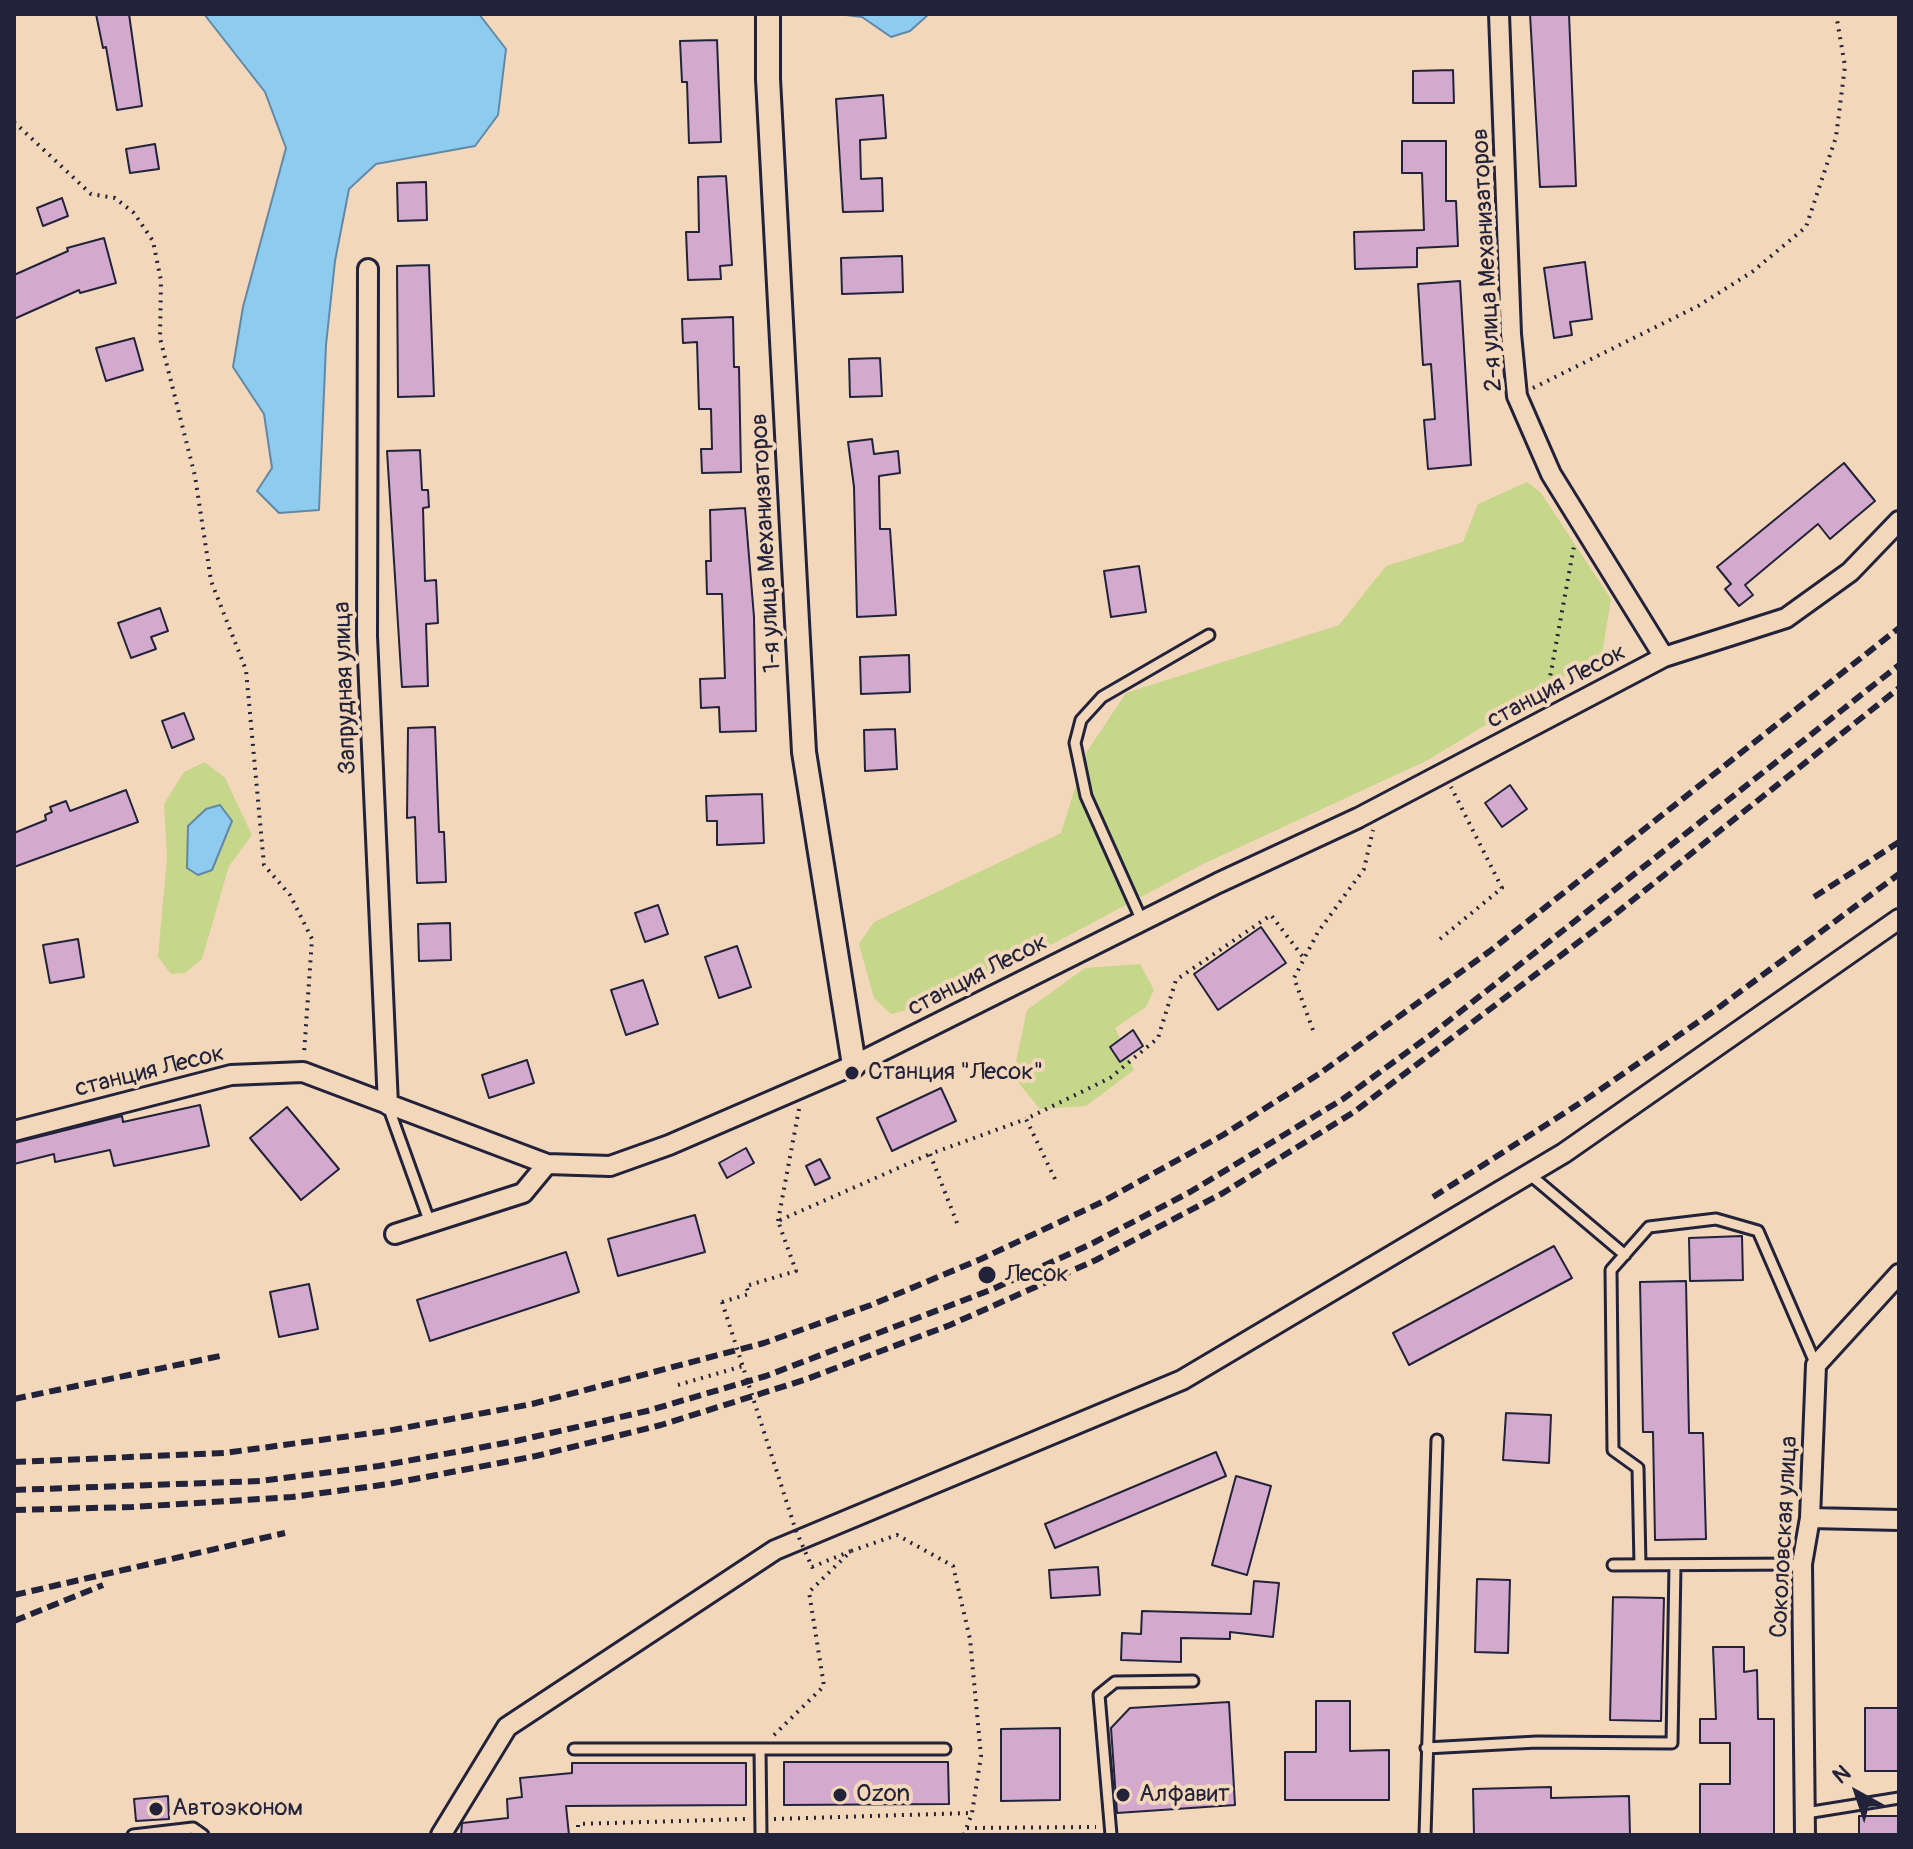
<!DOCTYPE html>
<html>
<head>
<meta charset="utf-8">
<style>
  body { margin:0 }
  #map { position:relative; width:1913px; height:1849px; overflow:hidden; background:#f3d7ba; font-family:Pangolin,sans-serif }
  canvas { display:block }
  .frame { position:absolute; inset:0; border:16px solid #22223b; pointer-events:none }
  .north { position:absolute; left:1817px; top:1753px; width:80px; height:80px; -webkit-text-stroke:6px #f3d7ba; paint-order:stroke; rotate:320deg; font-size:22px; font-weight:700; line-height:32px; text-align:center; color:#22223b }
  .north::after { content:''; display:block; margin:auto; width:28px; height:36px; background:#22223b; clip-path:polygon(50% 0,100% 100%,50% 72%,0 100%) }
</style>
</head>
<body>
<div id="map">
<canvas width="1913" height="1849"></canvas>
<div class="frame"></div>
<div class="north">N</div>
</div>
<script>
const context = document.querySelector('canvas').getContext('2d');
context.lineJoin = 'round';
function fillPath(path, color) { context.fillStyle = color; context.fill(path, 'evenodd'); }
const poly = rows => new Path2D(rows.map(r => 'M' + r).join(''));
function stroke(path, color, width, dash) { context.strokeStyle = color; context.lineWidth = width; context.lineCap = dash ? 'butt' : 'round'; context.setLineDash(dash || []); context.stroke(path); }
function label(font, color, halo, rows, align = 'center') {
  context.font = font + ' Pangolin,sans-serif'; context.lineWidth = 8; context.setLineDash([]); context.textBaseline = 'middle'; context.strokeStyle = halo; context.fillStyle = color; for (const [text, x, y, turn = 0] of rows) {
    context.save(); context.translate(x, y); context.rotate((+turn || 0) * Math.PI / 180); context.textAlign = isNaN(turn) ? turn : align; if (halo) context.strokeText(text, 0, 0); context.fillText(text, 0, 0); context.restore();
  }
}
fillPath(poly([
  [1527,482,1541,493,1611,599,1602,654,1428,760,1201,865,951,998,891,1014,874,998,859,944,874,922,1061,833,1086,753,1126,693,1339,625,1386,566,1463,542,1478,504],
  [205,762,225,778,252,835,229,866,202,959,185,973,171,974,158,957,167,857,164,804,184,772],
  [1140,964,1154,990,1146,1007,1115,1028,1134,1070,1086,1106,1040,1109,1013,1076,1027,1010,1085,968]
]), '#c6d68b');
const water = poly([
  [204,14,479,14,506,49,498,115,475,146,376,164,349,189,335,261,326,345,319,510,279,513,257,491,272,468,264,414,233,367,243,307,286,148,265,92,204,14],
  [838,14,929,14,910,31,891,37,862,17,838,14],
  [220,805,232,821,212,870,198,875,187,868,188,826,206,809,220,805]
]);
fillPath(water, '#8dccee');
stroke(water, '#6288a6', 2);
const building = poly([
  [96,14,129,14,142,106,117,110,106,47,103,48,96,14],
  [1530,14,1569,14,1576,186,1540,187,1530,14],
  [717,40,721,142,689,143,687,82,682,82,680,41,717,40],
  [1453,70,1454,103,1413,103,1413,71,1453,70],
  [883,95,886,138,860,140,861,179,882,178,883,211,843,212,836,99,883,95],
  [1402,141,1446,141,1446,201,1456,201,1458,246,1417,248,1417,267,1355,269,1354,232,1424,230,1422,173,1402,173,1402,141],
  [155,144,159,169,130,173,126,149,155,144],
  [726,176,732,265,720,266,721,279,688,280,686,232,699,232,698,177,726,176],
  [426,182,427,220,398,221,397,183,426,182],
  [62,198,68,216,43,226,37,208,62,198],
  [104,238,116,283,80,293,79,290,14,319,14,275,68,251,67,248,104,238],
  [902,256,903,292,842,294,841,258,902,256],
  [1585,262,1592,319,1570,322,1572,335,1554,338,1544,268,1585,262],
  [429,265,434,396,398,397,397,266,429,265],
  [1460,281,1471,465,1428,469,1424,420,1435,419,1431,364,1423,365,1418,284,1460,281],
  [733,317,734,367,739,367,741,472,702,473,701,449,712,449,711,409,699,409,697,342,683,343,682,319,733,317],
  [134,338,143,370,106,381,96,348,134,338],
  [880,358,882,396,850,397,849,359,880,358],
  [872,439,874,454,898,451,900,473,879,476,880,529,890,529,896,615,857,617,854,487,848,442,872,439],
  [420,450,422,490,428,490,429,507,423,508,425,581,436,580,438,623,426,624,428,686,402,687,387,451,420,450],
  [1844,463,1875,501,1830,539,1818,524,1745,585,1753,595,1739,606,1725,589,1731,584,1717,567,1844,463],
  [745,508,754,617,756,731,720,732,719,707,701,708,700,679,725,678,722,594,707,594,706,561,711,561,710,510,745,508],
  [1139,566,1146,612,1111,617,1104,571,1139,566],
  [160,608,168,631,151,637,156,649,131,658,118,623,160,608],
  [909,655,910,692,861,694,860,657,909,655],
  [184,713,194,739,172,748,162,721,184,713],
  [435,727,439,832,444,832,446,882,417,883,415,817,407,818,408,728,435,727],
  [895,729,897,769,865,771,864,730,895,729],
  [1510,785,1527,809,1502,827,1485,803,1510,785],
  [126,790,138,822,14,867,14,833,46,820,45,815,52,812,50,807,66,801,70,811,126,790],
  [762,794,764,843,717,845,717,821,707,821,706,796,762,794],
  [658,905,668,934,645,942,635,913,658,905],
  [450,923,451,960,419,961,418,924,450,923],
  [1261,927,1286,963,1218,1010,1194,974,1261,927],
  [78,939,84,977,50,983,43,945,78,939],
  [737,946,751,987,719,998,705,957,737,946],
  [643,980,658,1024,626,1035,611,990,643,980],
  [1133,1030,1143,1046,1120,1062,1110,1047,1133,1030],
  [527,1060,534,1083,489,1098,482,1075,527,1060],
  [941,1088,956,1121,892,1151,877,1118,941,1088],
  [200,1105,209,1146,114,1166,110,1150,55,1162,54,1154,14,1164,14,1143,122,1116,123,1122,200,1105],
  [287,1107,339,1169,301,1200,250,1138,287,1107],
  [746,1148,754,1163,727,1178,719,1163,746,1148],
  [820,1159,830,1178,815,1185,806,1166,820,1159],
  [695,1215,705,1252,618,1276,608,1239,695,1215],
  [1742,1236,1743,1280,1690,1281,1689,1238,1742,1236],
  [1554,1246,1572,1278,1409,1365,1393,1333,1554,1246],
  [566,1252,579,1292,430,1341,417,1300,566,1252],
  [1686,1281,1689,1433,1703,1433,1706,1539,1655,1540,1653,1432,1643,1432,1640,1282,1686,1281],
  [309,1284,318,1329,279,1337,270,1292,309,1284],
  [1506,1413,1551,1415,1549,1463,1503,1460,1506,1413],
  [1216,1452,1226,1476,1055,1548,1045,1524,1216,1452],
  [1236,1476,1271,1486,1247,1575,1212,1565,1236,1476],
  [1098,1567,1100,1595,1051,1598,1049,1570,1098,1567],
  [1477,1579,1510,1580,1508,1653,1475,1652,1477,1579],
  [1254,1581,1279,1583,1273,1637,1230,1632,1230,1639,1181,1638,1181,1662,1121,1660,1122,1633,1141,1634,1142,1611,1251,1614,1254,1581],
  [1613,1597,1664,1598,1661,1721,1610,1720,1613,1597],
  [1713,1647,1744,1647,1744,1672,1757,1670,1758,1719,1774,1719,1774,1835,1700,1835,1700,1784,1730,1784,1730,1743,1700,1743,1700,1719,1716,1719,1713,1647],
  [1316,1701,1350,1701,1350,1751,1389,1750,1389,1800,1285,1800,1285,1752,1316,1752,1316,1701],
  [1229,1702,1235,1805,1117,1813,1111,1728,1130,1708,1229,1702],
  [1865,1708,1899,1708,1899,1771,1865,1771,1865,1708],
  [1060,1728,1060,1800,1001,1801,1001,1729,1060,1728],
  [784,1762,948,1762,949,1804,784,1805,784,1762],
  [572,1763,746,1763,746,1805,566,1806,569,1835,461,1835,462,1823,508,1818,507,1799,522,1797,520,1778,572,1773,572,1763],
  [1551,1787,1551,1798,1629,1796,1630,1835,1474,1835,1473,1789,1551,1787],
  [168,1796,169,1819,136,1821,134,1799,168,1796],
  [1859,1816,1899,1816,1899,1835,1859,1835,1859,1816]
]);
fillPath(building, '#d3a9ce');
stroke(building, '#22223b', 2);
const service = poly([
  [1142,921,1086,796,1075,743,1081,720,1102,697,1209,635],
  [388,1106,430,1223],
  [1528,1173,1625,1255],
  [1613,1565,1802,1564],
  [1640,1565,1638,1468,1613,1450,1611,1270,1649,1227,1716,1219,1758,1231,1816,1365],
  [1426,1748,1537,1742,1672,1743,1675,1565],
  [574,1749,945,1749],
  [760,1749,761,1835],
  [1806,1813,1899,1798],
  [133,1835,193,1828,203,1835],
  [1111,1835,1099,1695,1115,1682,1193,1681],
  [1425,1835,1437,1440]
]);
const minor = poly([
  [1499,14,1511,334,1517,396,1551,474,1664,657],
  [368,269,367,636,388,1105],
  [14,1131,231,1075,303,1072,547,1164,610,1166,669,1145,854,1065,1218,883,1358,818,1664,657,1786,618,1850,572,1899,521],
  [395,1234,523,1193,547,1164],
  [1810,1518,1899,1520],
  [441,1835,507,1727,775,1550,1182,1380,1564,1153,1899,919],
  [1805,1835,1802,1564,1810,1518,1816,1365,1899,1274]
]);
const tertiary = poly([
  [768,14,768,79,804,752,854,1065]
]);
stroke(service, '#22223b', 15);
stroke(minor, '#22223b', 24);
stroke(tertiary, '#22223b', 28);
stroke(poly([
  [14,122,91,194,115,198,134,213,153,241,161,281,160,338,195,476,211,581,246,670,264,865,290,895,312,939,304,1054],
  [1533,388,1698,306,1752,272,1806,227,1836,137,1845,66,1836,14],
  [1546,699,1574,546],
  [1440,939,1502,888,1451,787],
  [1313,1030,1294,978,1318,932,1364,869,1373,830],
  [1055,1179,1026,1119,1110,1078,1158,1038,1176,980,1271,915,1303,957],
  [778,1221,799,1109],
  [957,1223,930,1154,1026,1119],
  [722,1302,749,1294,746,1286,796,1271,778,1221,930,1154],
  [678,1385,743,1366],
  [774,1735,824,1686,809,1592,851,1551,897,1535,953,1566,970,1639,981,1756,972,1813,964,1835],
  [774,1819,972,1813],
  [967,1828,1096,1827],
  [578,1835,578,1824,745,1819]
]), '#22223b', 4, [2, 6]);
stroke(service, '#f3d7ba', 9);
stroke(minor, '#f3d7ba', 18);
stroke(tertiary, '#f3d7ba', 22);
stroke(poly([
  [1814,897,1899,842],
  [1433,1197,1588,1098,1714,1011,1899,874],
  [14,1399,220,1356],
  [14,1462,224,1453,387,1431,532,1404,764,1343,871,1305,981,1259,1102,1202,1223,1135,1319,1074,1490,951,1899,628],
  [14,1490,260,1481,379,1466,516,1441,647,1411,766,1376,993,1289,1093,1243,1190,1192,1343,1099,1432,1034,1899,665],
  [14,1510,132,1507,292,1497,389,1484,536,1456,661,1425,804,1380,950,1325,1096,1260,1223,1193,1354,1112,1609,919,1899,688],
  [14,1595,285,1533],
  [14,1621,103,1585]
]), '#22223b', 6, [12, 6]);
stroke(poly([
  [722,1302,796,1531,812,1567,851,1551]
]), '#22223b', 4, [2, 6]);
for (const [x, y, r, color] of [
  [852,1073,8,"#22223b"],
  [987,1275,10,"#22223b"],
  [840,1795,8,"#22223b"],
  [1123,1795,8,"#22223b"],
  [156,1809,8,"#22223b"]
]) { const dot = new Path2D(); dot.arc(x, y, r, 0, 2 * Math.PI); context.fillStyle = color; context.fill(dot); stroke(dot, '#f3d7ba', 3); }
label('24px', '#22223b', '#f3d7ba', [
  ["2-я улица Механизаторов",1488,260,-93],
  ["1-я улица Механизаторов",767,543,-93],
  ["станция Лесок",1557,687,-28],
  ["Запрудная улица",346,688,-92],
  ["станция Лесок",978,976,-27],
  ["станция Лесок",150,1072,-14],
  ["Соколовская улица",1785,1537,-87]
]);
label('24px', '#22223b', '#f3d7ba', [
  ["Станция \"Лесок\"",868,1073],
  ["Лесок",1005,1275],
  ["Ozon",856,1795],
  ["Алфавит",1139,1795],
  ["Автоэконом",172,1809]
], 'left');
</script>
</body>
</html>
